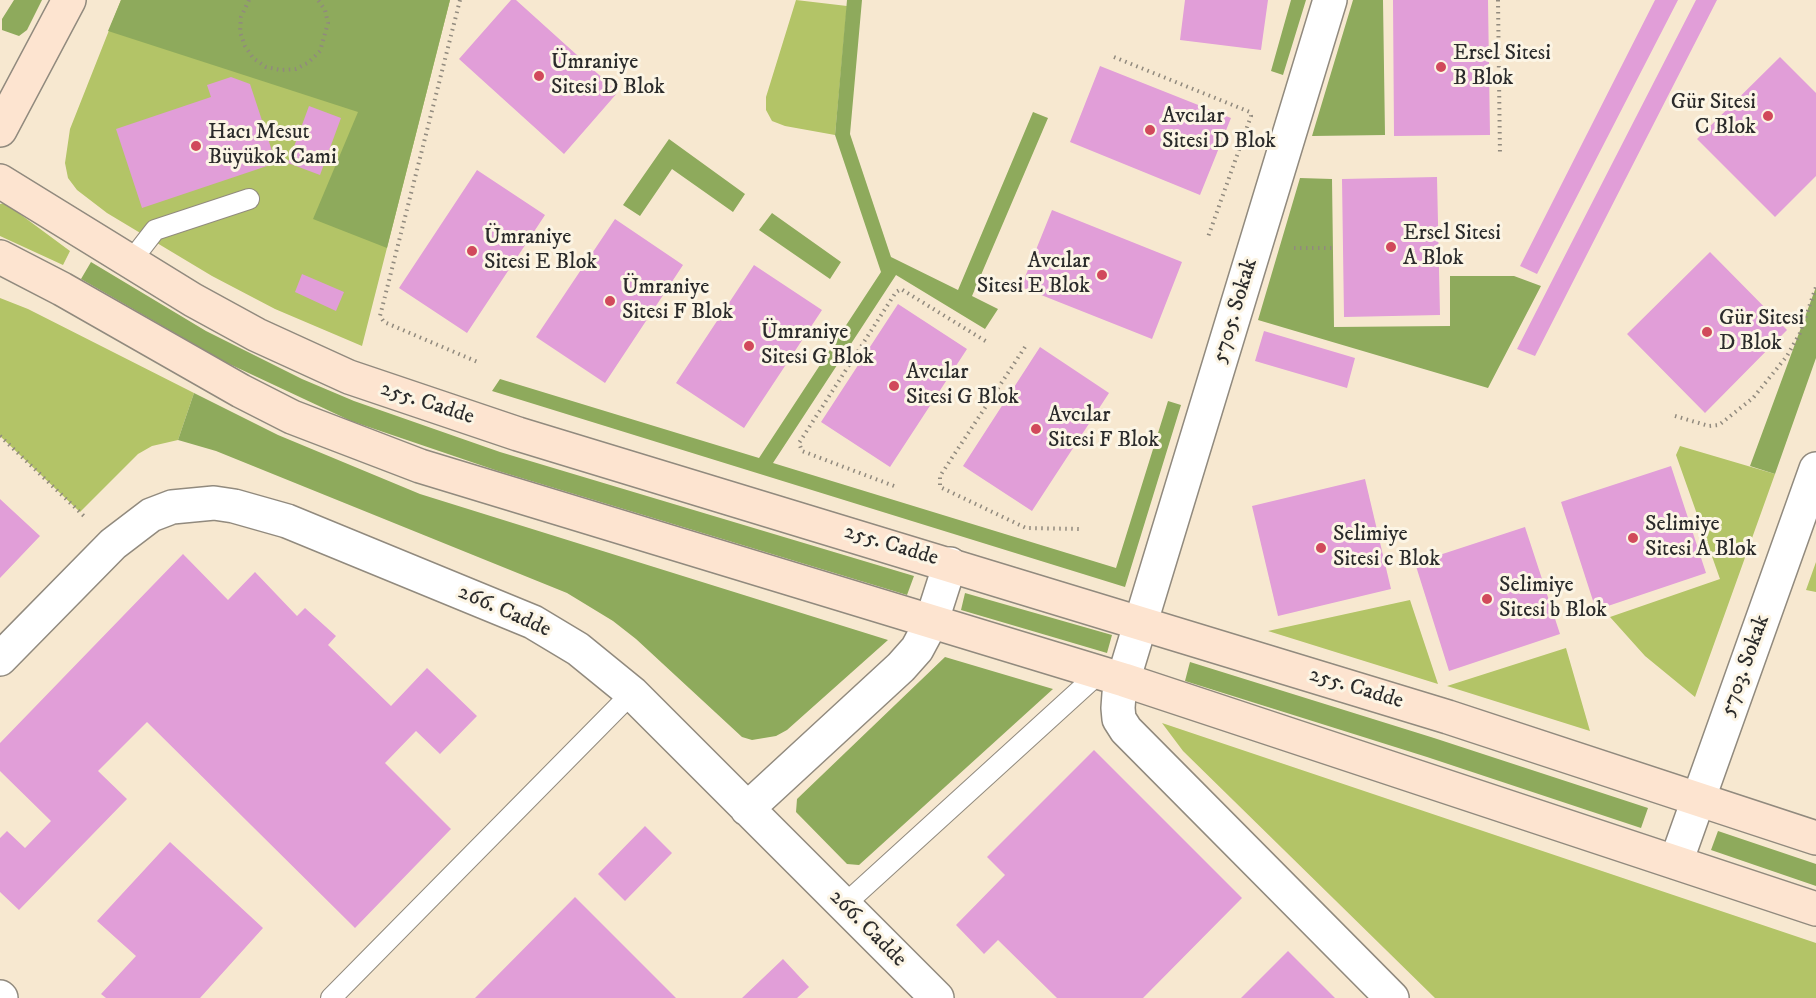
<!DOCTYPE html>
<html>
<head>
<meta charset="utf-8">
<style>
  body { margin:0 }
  canvas { display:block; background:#f7e8d0 }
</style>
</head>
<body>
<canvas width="1816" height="998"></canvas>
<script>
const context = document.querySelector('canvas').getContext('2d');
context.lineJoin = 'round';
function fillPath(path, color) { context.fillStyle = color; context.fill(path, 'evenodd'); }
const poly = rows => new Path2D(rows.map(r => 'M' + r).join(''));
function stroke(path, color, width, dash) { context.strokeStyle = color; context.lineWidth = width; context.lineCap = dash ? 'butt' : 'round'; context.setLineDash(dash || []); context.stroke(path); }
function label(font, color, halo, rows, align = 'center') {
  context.font = font + ' "IM FELL DW Pica",serif'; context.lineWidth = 6; context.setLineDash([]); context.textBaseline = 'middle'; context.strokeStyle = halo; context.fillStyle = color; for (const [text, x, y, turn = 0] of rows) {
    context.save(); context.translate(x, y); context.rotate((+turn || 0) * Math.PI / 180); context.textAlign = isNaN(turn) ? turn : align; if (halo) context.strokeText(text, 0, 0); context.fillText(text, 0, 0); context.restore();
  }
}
fillPath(poly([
  [121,0,450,0,362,346,275,309,212,276,107,213,77,190,68,178,65,163,70,129],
  [796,0,847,6,835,135,785,126,772,121,766,110,766,97],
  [5,203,70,251,63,265,0,236,0,204],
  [0,298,28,309,194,393,178,440,152,446,138,454,80,512,0,436],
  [1680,446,1775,474,1695,697,1645,656,1610,617,1720,579,1676,455],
  [1816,562,1816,592,1806,590],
  [1410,600,1438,684,1268,631],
  [1566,648,1590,731,1447,686],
  [1162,723,1816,943,1816,998,1435,998,1183,751]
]), '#b3c467');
fillPath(poly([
  [14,0,42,0,27,30,19,36,2,30,2,19],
  [121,0,450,0,387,248,313,219,358,112,108,31],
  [847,0,862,0,850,134,891,257,958,290,1033,112,1048,118,972,296,998,309,985,329,896,275,773,463,1116,568,1168,401,1181,405,1125,587,492,391,500,379,759,458,881,272,835,135],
  [1291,0,1306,0,1283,75,1271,71],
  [1353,0,1383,0,1385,135,1312,136],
  [669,139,745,194,733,212,672,169,640,216,623,205],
  [1300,178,1332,179,1334,327,1450,326,1450,276,1514,276,1541,286,1488,388,1258,320],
  [772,213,841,262,830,279,759,230],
  [91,262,206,331,302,379,354,401,500,452,914,576,907,595,495,470,351,421,225,362,81,279],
  [1816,287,1816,358,1775,474,1750,466],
  [194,393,278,435,420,494,888,640,787,730,776,736,752,740,742,737,636,639,613,621,567,593,216,451,178,440],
  [965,593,1112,635,1107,653,961,610],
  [945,657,1053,689,859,865,847,864,796,812,797,799],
  [1190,662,1434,738,1648,808,1641,828,1427,757,1185,681],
  [1718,831,1816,864,1816,886,1711,850]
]), '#8eaa5c');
fillPath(poly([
  [511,0,516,0,618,92,564,154,459,59],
  [1185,0,1268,0,1261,50,1180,40],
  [1393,0,1488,0,1490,135,1394,136],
  [1655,0,1678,0,1537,274,1520,266],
  [1696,0,1717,0,1535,356,1517,349],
  [1780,57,1816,93,1816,176,1775,217,1697,139],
  [1100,66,1231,118,1200,195,1070,142],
  [231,77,250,84,276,163,142,208,116,129,211,97,207,85],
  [309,106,341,118,320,175,288,163],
  [477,170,545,215,467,333,399,288],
  [1437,177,1440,315,1344,317,1342,179],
  [1052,210,1182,262,1152,339,1021,287],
  [615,219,683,265,605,383,536,337],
  [1710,252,1787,330,1705,413,1627,334],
  [754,265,822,310,744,428,676,383],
  [302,274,344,292,336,311,295,292],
  [898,304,967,349,890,467,821,422],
  [1264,331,1355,358,1347,388,1255,361],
  [1040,347,1109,393,1032,511,963,466],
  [1671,466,1706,573,1596,610,1561,502],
  [1365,479,1391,589,1278,616,1252,506],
  [0,499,40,536,0,578],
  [1525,527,1560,634,1449,671,1415,563],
  [183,554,228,600,255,572,297,616,305,608,336,636,328,645,391,706,427,668,477,716,440,754,416,731,385,763,451,829,355,928,147,722,98,771,127,799,19,910,0,892,0,838,7,831,25,848,51,821,0,771,0,743],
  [1094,750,1242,898,1143,998,1057,998,998,940,984,954,956,925,1005,875,987,857],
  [645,826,672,853,625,901,598,874],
  [170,842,263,928,200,998,106,998,101,994,136,956,97,921],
  [575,897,676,998,475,998],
  [1288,951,1335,998,1241,998],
  [783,959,809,987,797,998,742,998]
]), '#e19ed8');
const lane = poly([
  [131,261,155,230,249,199],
  [844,905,1099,673],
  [331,998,632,693]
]);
const street = poly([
  [1330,0,1119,694,1118,708,1119,719,1126,730,1392,998],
  [0,659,113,544,151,515,172,507,214,503,234,506,287,521,533,622,578,649,632,693,937,998],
  [747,809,901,667,917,649,931,623,950,564],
  [1676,862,1816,469],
  [0,997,1,998]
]);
const secondary = poly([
  [0,130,69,0],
  [0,181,193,300,257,335,349,377,518,434,1448,717,1816,838],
  [0,257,62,289,241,391,292,417,420,466,1124,680,1816,909]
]);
stroke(lane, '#918a7e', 22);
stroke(street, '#918a7e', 36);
stroke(secondary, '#918a7e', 36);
stroke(poly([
  [249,0,241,17,240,32,245,46,253,58,266,67,281,70,296,69,309,62,320,51,328,23,325,10,318,0],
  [460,0,380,316,384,322,480,363],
  [1498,0,1500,156],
  [1114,57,1250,112,1251,116,1208,237],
  [1294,248,1332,248],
  [1025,347,940,476,940,487,1026,528,1080,529],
  [1675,416,1709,426,1719,425,1753,398,1787,356,1800,333,1816,287],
  [0,436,86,518],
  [894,486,802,451,799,443,896,292,901,289,987,342]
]), '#918a7e', 4, [1.5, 4.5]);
stroke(lane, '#fff', 20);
stroke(street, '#fff', 33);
stroke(secondary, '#fde4d0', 33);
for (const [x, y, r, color] of [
  [1441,67,6,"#d1495b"],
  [539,76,6,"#d1495b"],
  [1768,116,6,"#d1495b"],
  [1150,130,6,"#d1495b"],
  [196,146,6,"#d1495b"],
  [1391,247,6,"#d1495b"],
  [472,251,6,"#d1495b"],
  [1102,275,6,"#d1495b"],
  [610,301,6,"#d1495b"],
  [1707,332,6,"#d1495b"],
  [749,346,6,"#d1495b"],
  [894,386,6,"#d1495b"],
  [1036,429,6,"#d1495b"],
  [1633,538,6,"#d1495b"],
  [1321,548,6,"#d1495b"],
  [1487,599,6,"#d1495b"]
]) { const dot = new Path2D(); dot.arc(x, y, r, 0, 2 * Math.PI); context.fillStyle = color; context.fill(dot); stroke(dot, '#fcf5e5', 2); }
label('22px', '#2b2b2b', '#fcf5e5', [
  ["Ersel Sitesi",1453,54],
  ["B Blok",1453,79],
  ["Ümraniye",551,63],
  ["Sitesi D Blok",551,88],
  ["Gür Sitesi",1756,103,"right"],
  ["C Blok",1756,128,"right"],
  ["Avcılar",1162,117],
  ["Sitesi D Blok",1162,142],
  ["Hacı Mesut",208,133],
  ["Büyükok Cami",208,158],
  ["Ersel Sitesi",1403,234],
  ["A Blok",1403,259],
  ["Ümraniye",484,238],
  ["Sitesi E Blok",484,263],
  ["Avcılar",1090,262,"right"],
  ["Sitesi E Blok",1090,287,"right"],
  ["Ümraniye",622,288],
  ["Sitesi F Blok",622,313],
  ["Gür Sitesi",1719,319],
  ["D Blok",1719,344],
  ["Ümraniye",761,333],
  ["Sitesi G Blok",761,358],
  ["Avcılar",906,373],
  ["Sitesi G Blok",906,398],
  ["Avcılar",1048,416],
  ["Sitesi F Blok",1048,441],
  ["Selimiye",1645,525],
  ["Sitesi A Blok",1645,550],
  ["Selimiye",1333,535],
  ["Sitesi c Blok",1333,560],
  ["Selimiye",1499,586],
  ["Sitesi b Blok",1499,611]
], 'left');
label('22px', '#2b2b2b', '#fcf5e5', [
  ["5705. Sokak",1236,311,-73],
  ["255. Cadde",427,404,18],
  ["255. Cadde",891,546,17],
  ["266. Cadde",504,612,24],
  ["5703. Sokak",1746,666,-70],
  ["255. Cadde",1356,689,17],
  ["266. Cadde",867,929,45]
]);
</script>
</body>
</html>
